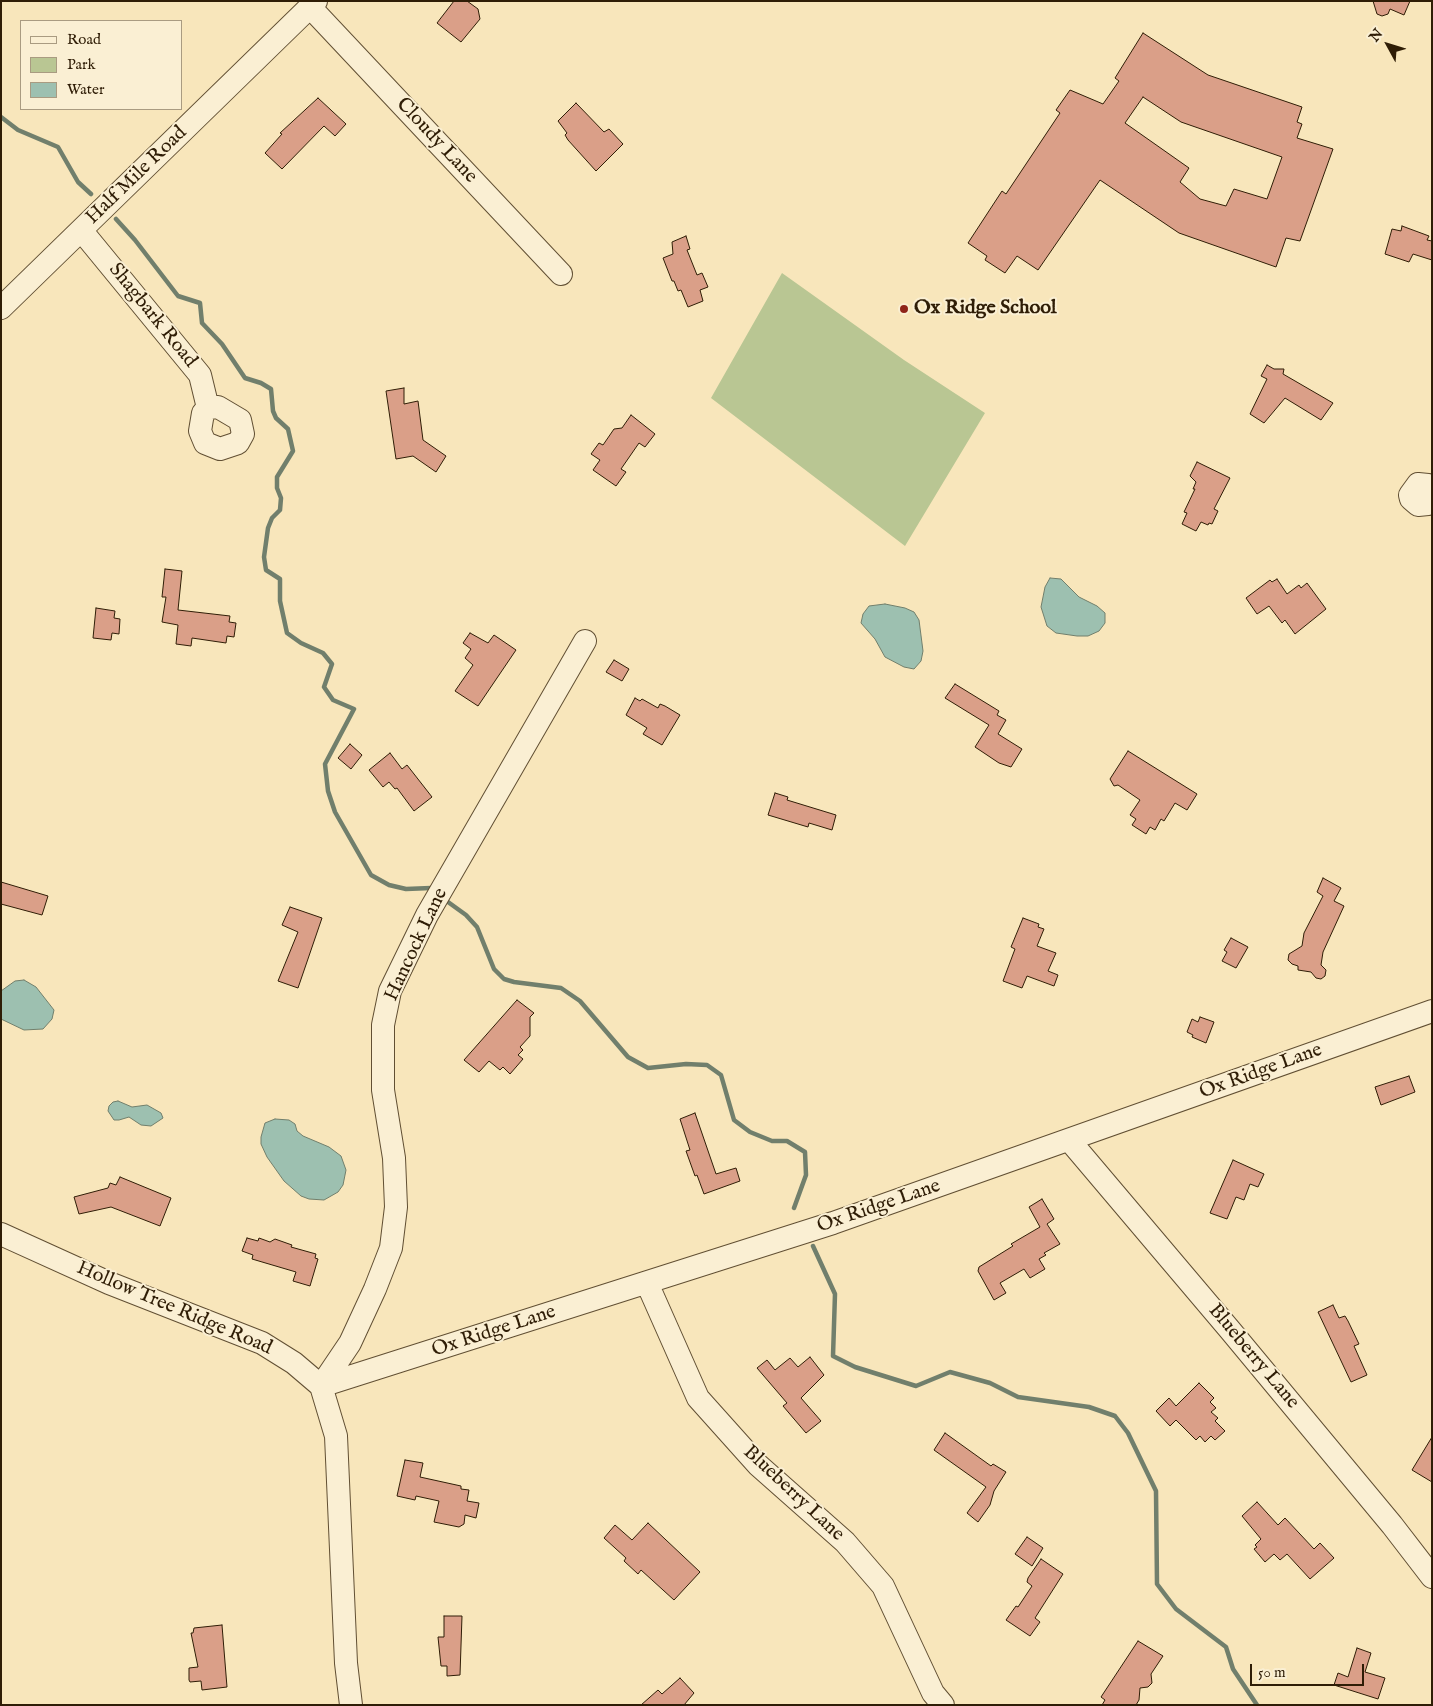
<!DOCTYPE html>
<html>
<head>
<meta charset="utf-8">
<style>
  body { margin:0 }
  #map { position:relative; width:1433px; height:1706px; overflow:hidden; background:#f8e6bb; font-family:"IM FELL English",serif }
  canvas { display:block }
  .frame { position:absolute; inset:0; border:2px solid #2f1d06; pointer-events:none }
  .legend { position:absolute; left:20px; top:20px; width:162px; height:90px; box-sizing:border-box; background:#faefd3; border:1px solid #a99b81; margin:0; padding:6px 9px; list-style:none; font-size:15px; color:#2f1d06 }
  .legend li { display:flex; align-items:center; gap:10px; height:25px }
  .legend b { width:25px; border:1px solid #a99b81 }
  .north { position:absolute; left:1363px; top:20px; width:50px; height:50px; -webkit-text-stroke:4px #faefd3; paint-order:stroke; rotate:309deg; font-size:14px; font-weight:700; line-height:20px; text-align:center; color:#2f1d06 }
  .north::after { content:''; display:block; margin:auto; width:18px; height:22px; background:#2f1d06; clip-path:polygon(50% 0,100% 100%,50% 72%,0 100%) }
  .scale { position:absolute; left:1250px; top:1664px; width:114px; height:22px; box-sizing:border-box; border:2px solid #2f1d06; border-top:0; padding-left:6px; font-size:15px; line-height:18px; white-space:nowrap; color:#2f1d06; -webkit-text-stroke:4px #faefd3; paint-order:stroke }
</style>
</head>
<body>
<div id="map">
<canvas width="1433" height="1706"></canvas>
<div class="frame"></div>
<ul class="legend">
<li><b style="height:6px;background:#faefd3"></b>Road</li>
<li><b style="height:14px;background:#b9c693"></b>Park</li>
<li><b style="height:14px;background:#9dc0b0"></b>Water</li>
</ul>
<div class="north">N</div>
<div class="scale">50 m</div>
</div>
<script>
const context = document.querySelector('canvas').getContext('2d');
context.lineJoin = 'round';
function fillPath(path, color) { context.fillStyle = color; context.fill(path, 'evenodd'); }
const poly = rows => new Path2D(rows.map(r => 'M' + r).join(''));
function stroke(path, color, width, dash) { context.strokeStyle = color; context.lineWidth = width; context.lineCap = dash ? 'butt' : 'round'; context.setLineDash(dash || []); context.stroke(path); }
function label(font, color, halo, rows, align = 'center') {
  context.font = font + ' "IM FELL English",serif'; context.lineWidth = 4; context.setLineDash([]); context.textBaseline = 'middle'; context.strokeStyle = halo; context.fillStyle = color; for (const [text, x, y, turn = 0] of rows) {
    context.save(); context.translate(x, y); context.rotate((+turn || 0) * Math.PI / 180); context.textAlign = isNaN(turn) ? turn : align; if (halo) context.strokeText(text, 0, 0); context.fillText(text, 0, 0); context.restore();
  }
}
fillPath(poly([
  [782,273,904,360,985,413,905,546,711,398]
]), '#b9c693');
const water = poly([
  [1050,578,1061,579,1079,597,1097,606,1105,613,1105,623,1099,631,1088,636,1077,636,1056,633,1047,626,1041,607,1045,587,1050,578],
  [885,604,905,608,914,612,919,620,923,651,921,661,914,669,904,667,885,657,875,639,861,623,863,614,869,606,885,604],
  [24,980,36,987,54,1010,52,1019,43,1029,24,1030,1,1019,1,991,15,981,24,980],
  [118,1101,132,1107,147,1105,161,1113,163,1118,151,1126,141,1125,129,1117,119,1120,114,1120,108,1111,109,1106,113,1102,118,1101],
  [275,1119,289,1120,295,1124,297,1131,303,1136,329,1147,341,1156,346,1170,343,1185,338,1192,324,1200,309,1199,301,1196,284,1181,267,1157,261,1144,261,1137,265,1123,275,1119]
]);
fillPath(water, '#9dc0b0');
stroke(water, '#717f6c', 1);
stroke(poly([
  [1,117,18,130,58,147,78,182,91,194],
  [116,219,135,240,178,296,200,303,202,323,222,344,245,378,261,383,271,389,273,411,276,418,288,429,293,451,277,477,277,488,281,498,280,510,272,518,268,528,264,557,266,570,280,579,280,601,287,633,301,643,323,653,332,664,324,687,333,700,354,709,325,764,328,791,335,812,371,875,389,885,406,889,431,888],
  [448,902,466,915,477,927,494,969,504,979,514,982,561,988,580,1001,628,1057,648,1068,686,1064,707,1065,721,1075,734,1120,750,1132,772,1141,787,1141,805,1152,806,1175,794,1208],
  [813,1246,835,1294,833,1356,855,1367,916,1386,950,1372,990,1383,1018,1397,1089,1407,1115,1416,1128,1433,1156,1491,1157,1584,1176,1609,1226,1647,1233,1669,1257,1705]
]), '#717f6c', 4.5);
const building = poly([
  [454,1,467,1,478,9,480,19,461,42,437,23,454,1],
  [1373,1,1410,1,1404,15,1390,9,1388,14,1382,16,1377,14,1373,1],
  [1143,33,1208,75,1302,107,1297,122,1302,124,1297,138,1333,149,1300,241,1286,238,1276,267,1179,233,1100,180,1038,270,1017,256,1005,273,985,260,987,256,968,243,1002,191,1006,194,1060,113,1056,110,1070,90,1103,104,1119,81,1115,78,1143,33],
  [1143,97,1181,122,1282,157,1267,199,1234,189,1226,206,1200,199,1180,182,1189,168,1125,123,1143,97],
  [318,98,346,124,335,136,324,126,282,169,265,153,282,134,280,133,318,98],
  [576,103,604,132,609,129,623,144,596,171,568,140,565,135,567,133,558,121,576,103],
  [1402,226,1429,236,1427,240,1432,241,1432,260,1413,254,1409,262,1385,254,1392,229,1401,231,1402,226],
  [686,236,690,249,687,250,697,275,702,273,708,287,700,290,703,301,688,307,681,290,678,291,674,281,672,281,663,258,673,254,672,242,686,236],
  [1267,365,1274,369,1284,369,1283,374,1333,403,1321,420,1285,398,1264,423,1250,414,1267,379,1261,376,1267,365],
  [404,388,404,404,418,401,423,440,446,456,436,472,413,456,396,459,386,391,404,388],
  [631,415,655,434,645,447,639,443,621,469,626,472,616,486,593,470,600,460,591,454,599,443,603,445,614,429,622,428,631,415],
  [1197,462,1230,478,1214,509,1218,511,1212,524,1209,523,1208,525,1201,522,1196,531,1182,524,1187,513,1184,512,1195,489,1193,489,1196,482,1190,476,1197,462],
  [165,569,182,571,178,610,230,616,229,622,236,623,234,637,227,636,226,643,192,638,191,646,176,644,178,625,162,622,166,597,162,597,165,569],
  [1277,579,1287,594,1299,585,1301,588,1307,583,1326,609,1295,634,1285,620,1282,623,1269,606,1257,614,1246,598,1270,580,1272,582,1277,579],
  [96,608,115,611,114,618,120,619,119,634,112,633,111,640,93,638,96,608],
  [470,633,488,643,494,635,516,650,478,706,455,691,473,665,465,658,471,649,463,643,470,633],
  [614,660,629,669,622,681,606,672,614,660],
  [955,684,999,711,997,715,1006,720,998,734,1022,749,1011,767,999,763,975,747,989,725,945,698,955,684],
  [635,698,640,701,642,699,658,708,660,704,665,706,680,715,662,745,643,734,647,728,626,715,635,698],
  [350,744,362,755,351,769,338,758,350,744],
  [1128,751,1197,794,1187,810,1175,803,1164,821,1161,819,1155,830,1150,827,1146,834,1132,825,1136,819,1130,815,1140,800,1118,785,1114,786,1110,779,1128,751],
  [390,753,402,769,407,765,432,797,414,811,397,788,395,789,389,782,383,787,369,770,390,753],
  [775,793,788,797,787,800,836,815,832,830,809,823,808,827,768,815,775,793],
  [1323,878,1341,888,1334,901,1344,906,1323,952,1321,965,1326,970,1325,976,1321,979,1316,978,1311,972,1298,970,1298,966,1292,964,1288,960,1289,954,1302,946,1304,933,1323,896,1317,892,1323,878],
  [1,882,48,896,42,915,1,904,1,882],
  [290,907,322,918,298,988,278,981,298,932,282,925,290,907],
  [1023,918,1039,924,1038,927,1044,929,1037,946,1056,953,1048,971,1058,975,1054,986,1027,976,1022,988,1003,981,1015,949,1011,947,1023,918],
  [1231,938,1248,947,1236,968,1222,961,1227,952,1224,950,1231,938],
  [517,1000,534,1013,530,1017,530,1036,520,1047,523,1050,518,1055,523,1059,510,1074,503,1067,500,1070,489,1061,479,1072,464,1060,517,1000],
  [1200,1017,1214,1022,1206,1043,1192,1037,1193,1035,1187,1032,1192,1019,1198,1022,1200,1017],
  [1409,1076,1415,1092,1381,1105,1375,1087,1409,1076],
  [695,1113,716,1174,736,1168,740,1181,704,1194,697,1175,695,1176,686,1151,690,1150,680,1119,695,1113],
  [1233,1160,1264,1174,1258,1187,1250,1184,1244,1200,1236,1197,1227,1219,1210,1213,1233,1160],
  [120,1177,171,1198,160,1226,111,1207,79,1214,74,1197,108,1188,110,1183,116,1185,120,1177],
  [1042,1199,1054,1219,1047,1224,1060,1244,1044,1253,1046,1255,1039,1259,1045,1269,1030,1278,1024,1269,1000,1283,1006,1293,994,1300,978,1271,979,1267,1013,1246,1011,1244,1040,1227,1029,1207,1042,1199],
  [247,1238,258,1241,259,1238,270,1242,275,1239,292,1245,291,1247,316,1254,315,1258,318,1259,310,1286,293,1281,296,1272,252,1259,253,1255,242,1251,247,1238],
  [1333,1305,1339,1318,1345,1316,1348,1321,1359,1344,1354,1346,1367,1375,1351,1382,1318,1312,1333,1305],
  [810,1357,824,1375,801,1398,821,1421,806,1433,783,1406,787,1403,757,1368,767,1360,775,1370,790,1358,798,1367,810,1357],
  [1199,1383,1214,1398,1210,1402,1216,1408,1211,1412,1218,1418,1215,1421,1225,1431,1215,1440,1211,1436,1205,1442,1200,1436,1196,1440,1176,1420,1170,1426,1156,1411,1169,1398,1176,1406,1199,1383],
  [945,1433,991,1466,993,1464,1006,1472,994,1491,990,1505,978,1522,967,1513,986,1487,934,1450,945,1433],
  [1432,1437,1432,1482,1412,1470,1432,1437],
  [405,1460,423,1463,420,1477,461,1486,461,1489,469,1490,467,1501,479,1503,476,1518,465,1515,464,1524,459,1527,434,1522,439,1501,416,1496,415,1500,397,1496,405,1460],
  [1257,1502,1278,1525,1285,1518,1314,1549,1320,1543,1334,1558,1310,1579,1287,1554,1280,1560,1274,1554,1265,1562,1254,1549,1257,1547,1255,1545,1261,1539,1242,1516,1257,1502],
  [648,1523,700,1572,674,1600,641,1570,638,1574,624,1561,626,1558,604,1538,615,1525,632,1540,648,1523],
  [1027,1537,1043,1548,1032,1566,1015,1554,1027,1537],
  [1041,1559,1063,1574,1035,1618,1040,1622,1030,1636,1006,1620,1016,1606,1018,1607,1032,1586,1027,1582,1028,1578,1041,1559],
  [444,1616,462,1616,460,1675,447,1676,447,1666,441,1666,438,1637,444,1637,444,1616],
  [222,1625,227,1687,202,1690,201,1681,190,1682,189,1680,189,1668,198,1667,191,1633,193,1633,194,1628,222,1625],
  [1138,1641,1163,1656,1151,1674,1152,1683,1148,1687,1140,1688,1139,1700,1136,1705,1102,1705,1105,1700,1101,1697,1138,1641],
  [1357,1648,1371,1653,1365,1672,1385,1678,1378,1699,1334,1685,1338,1673,1348,1677,1357,1648],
  [680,1678,694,1693,684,1705,641,1705,658,1690,662,1694,680,1678]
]);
fillPath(building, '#da9f88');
stroke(building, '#2f1d06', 1);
const minor = poly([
  [311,8,561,274],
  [81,230,200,375,208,408,218,407,240,420,243,434,238,443,220,449,205,443,200,431,203,413,208,408],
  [1,308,316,1],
  [1432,489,1428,485,1418,484,1410,495,1411,499,1418,505,1428,504,1432,499],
  [1070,1141,1230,1330,1392,1525,1432,1577],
  [1,1234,109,1283,262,1343,294,1363,321,1386,336,1436,346,1663,351,1705],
  [647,1283,698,1398,758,1465,845,1542,883,1586,933,1693,943,1705],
  [321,1386,833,1223,1432,1011],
  [321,1386,350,1343,375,1289,391,1248,396,1207,394,1158,383,1090,383,1025,390,991,427,915,585,641]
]);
stroke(minor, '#614f33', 24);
stroke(minor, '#faefd3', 22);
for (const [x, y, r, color] of [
  [904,309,5,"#8f2418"]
]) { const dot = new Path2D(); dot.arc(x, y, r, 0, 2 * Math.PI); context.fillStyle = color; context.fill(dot); stroke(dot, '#faefd3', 2); }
label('20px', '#2f1d06', '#faefd3', [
  ["Cloudy Lane",436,141,47],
  ["Half Mile Road",137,176,-44],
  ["Shagbark Road",152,316,51],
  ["Hancock Lane",417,945,-65],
  ["Ox Ridge Lane",1261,1072,-20],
  ["Ox Ridge Lane",879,1207,-19],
  ["Hollow Tree Ridge Road",174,1309,23],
  ["Ox Ridge Lane",494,1332,-18],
  ["Blueberry Lane",1253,1357,50],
  ["Blueberry Lane",793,1494,43]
]);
label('bold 20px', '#2f1d06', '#faefd3', [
  ["Ox Ridge School",914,309]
], 'left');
</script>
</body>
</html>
